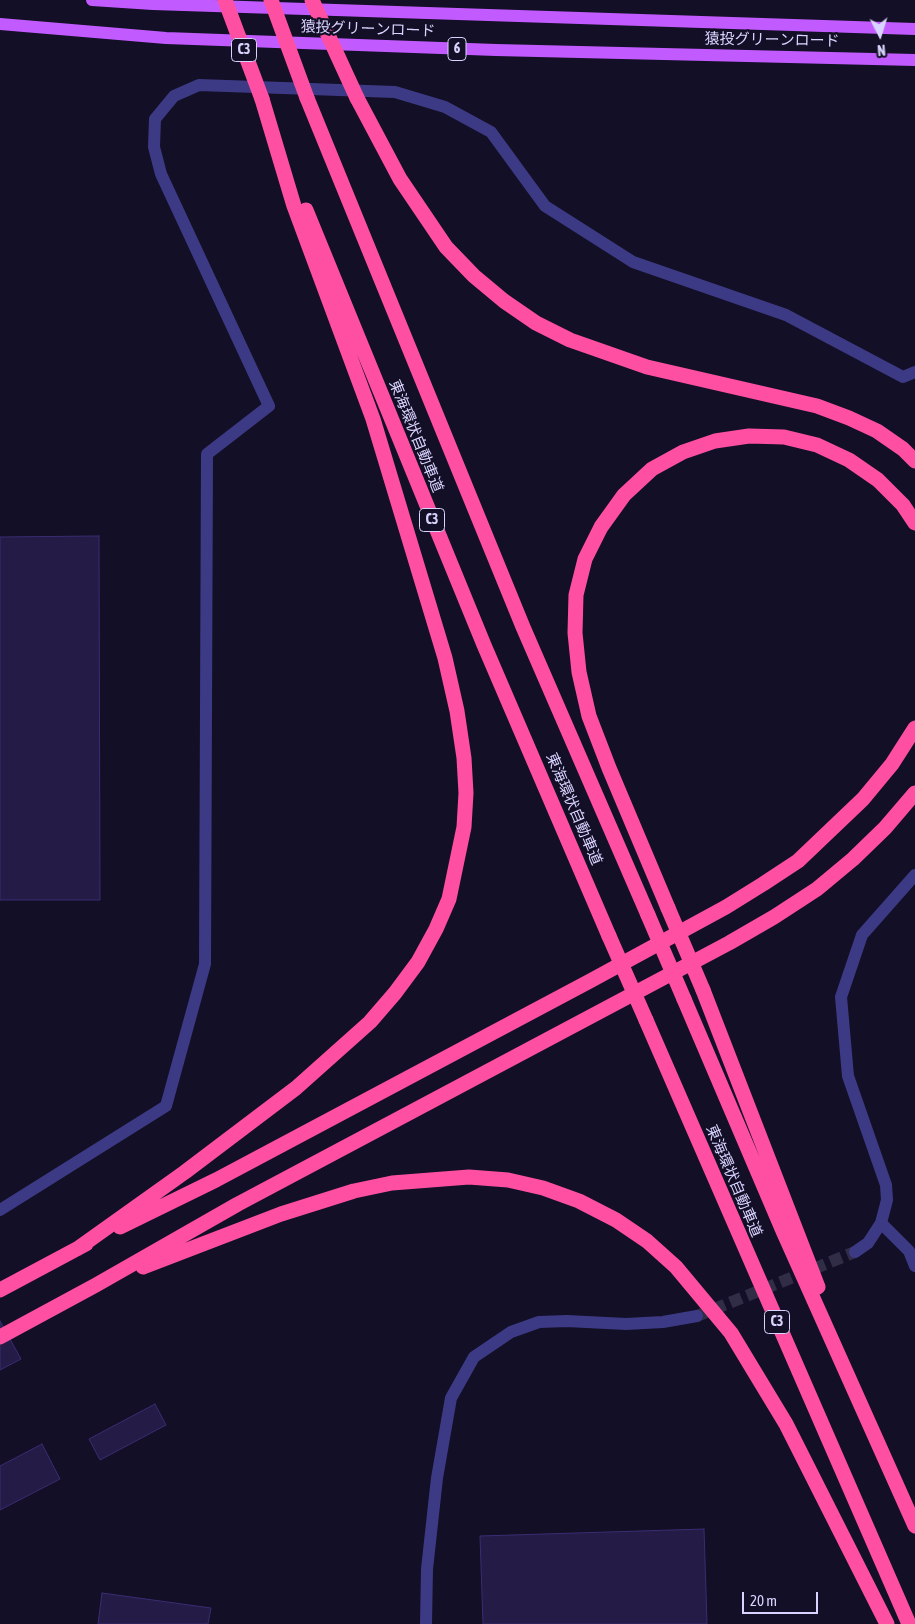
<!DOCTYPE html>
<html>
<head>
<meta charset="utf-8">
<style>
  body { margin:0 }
  #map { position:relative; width:915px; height:1624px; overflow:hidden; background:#130f26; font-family:"Asap Condensed",sans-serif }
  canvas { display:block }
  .north { position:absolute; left:855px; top:10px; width:50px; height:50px; -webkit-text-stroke:4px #130f26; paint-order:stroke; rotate:175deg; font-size:14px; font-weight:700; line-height:20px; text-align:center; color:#d9d4ff }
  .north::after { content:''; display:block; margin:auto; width:18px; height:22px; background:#d9d4ff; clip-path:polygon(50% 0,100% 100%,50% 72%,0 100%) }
  .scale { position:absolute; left:742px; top:1592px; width:76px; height:22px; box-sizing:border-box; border:2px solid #d9d4ff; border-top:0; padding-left:6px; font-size:15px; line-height:18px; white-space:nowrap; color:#d9d4ff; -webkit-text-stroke:4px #130f26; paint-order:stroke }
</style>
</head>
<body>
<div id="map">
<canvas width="915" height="1624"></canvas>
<div class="north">N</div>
<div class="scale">20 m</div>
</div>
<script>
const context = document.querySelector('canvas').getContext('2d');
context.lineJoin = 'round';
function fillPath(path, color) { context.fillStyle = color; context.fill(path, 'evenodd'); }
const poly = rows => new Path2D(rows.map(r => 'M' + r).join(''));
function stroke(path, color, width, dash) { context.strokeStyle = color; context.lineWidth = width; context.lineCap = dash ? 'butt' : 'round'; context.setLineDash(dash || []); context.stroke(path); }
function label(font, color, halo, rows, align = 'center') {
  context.font = font + ' "Asap Condensed","Noto Sans JP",sans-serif'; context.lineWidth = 4.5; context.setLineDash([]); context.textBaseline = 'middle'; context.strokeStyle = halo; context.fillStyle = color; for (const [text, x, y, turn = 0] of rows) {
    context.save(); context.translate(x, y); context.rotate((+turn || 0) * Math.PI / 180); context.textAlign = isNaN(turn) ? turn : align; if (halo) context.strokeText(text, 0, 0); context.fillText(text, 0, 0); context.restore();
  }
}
const building = poly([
  [99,536,100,900,0,900,0,537,99,536],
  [0,1321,21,1359,0,1370,0,1321],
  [155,1404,166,1425,100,1460,89,1439,155,1404],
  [42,1444,60,1479,0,1510,0,1466,42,1444],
  [704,1529,707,1624,483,1624,480,1536,704,1529],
  [102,1593,211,1608,208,1624,98,1624,102,1593]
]);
fillPath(building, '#241b47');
stroke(building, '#3b2d73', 1);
stroke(poly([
  [697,1316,855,1252]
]), '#312d47', 12, [12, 6]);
stroke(poly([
  [0,1210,166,1106,205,964,207,454,269,406,161,174,154,147,155,119,174,96,199,85,395,92,445,107,491,132,545,206,633,262,786,315,903,377,915,372],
  [881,1223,909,1251,915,1266],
  [855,1252,868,1243,881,1223,887,1200,886,1185,848,1076,841,997,862,935,915,875],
  [426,1624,427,1569,437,1478,451,1398,474,1357,511,1332,539,1322,567,1321,626,1324,663,1322,697,1316]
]), '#3d3a85', 12);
stroke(poly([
  [92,0,153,4,915,29],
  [0,24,166,38,496,50,915,60]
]), '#c25bff', 12);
stroke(poly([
  [307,98,523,627,648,915],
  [357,98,400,179,446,247,474,276,504,301,536,323,570,340,647,367,817,406,849,418,877,431,903,449,915,461],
  [306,210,484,645,609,936],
  [668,908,609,768,589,716,579,672,575,633,576,595,585,559,601,527,624,495,652,469,683,452,715,441,749,436,784,437,817,445,849,460,878,480,903,505,915,523],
  [703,990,818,1287],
  [684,999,783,1231,915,1526],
  [646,1020,909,1624],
  [120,1227,216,1180,590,981,726,907,763,884,798,861,863,799,892,764,915,728],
  [77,1249,185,1172,296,1088,370,1022,395,993,418,962,436,929,449,899,464,827,466,793,464,758,457,711,445,658,373,419,294,206,262,99],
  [143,1267,281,1214,354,1191,392,1183,469,1177,508,1180,543,1188,579,1201,616,1220,647,1241,676,1267,731,1333,786,1424,887,1624],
  [0,1290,86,1244],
  [0,1337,96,1285,238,1204,729,943,774,917,817,889,853,859,885,828,915,793]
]), '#ff4fa3', 15);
stroke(poly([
  [225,0,262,99],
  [271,0,307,98],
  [312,0,357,98],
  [668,908,703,990],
  [648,915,684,999],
  [609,936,646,1020]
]), '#ff4fa3', 15);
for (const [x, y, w] of [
  [457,49,18],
  [244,50,25],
  [432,520,25],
  [777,1322,25]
]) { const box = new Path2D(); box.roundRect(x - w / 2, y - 11.5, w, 23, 4); context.fillStyle = '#130f26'; context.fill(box); stroke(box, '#d9d4ff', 1); }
label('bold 14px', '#d9d4ff', null, [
  ["6",457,49],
  ["C3",244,50],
  ["C3",432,520],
  ["C3",777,1322]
]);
label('15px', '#d9d4ff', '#130f26', [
  ["猿投グリーンロード",368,29,2],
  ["猿投グリーンロード",772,40,1],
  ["東海環状自動車道",416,436,68],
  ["東海環状自動車道",574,809,67],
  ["東海環状自動車道",734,1181,67]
]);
</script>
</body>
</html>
